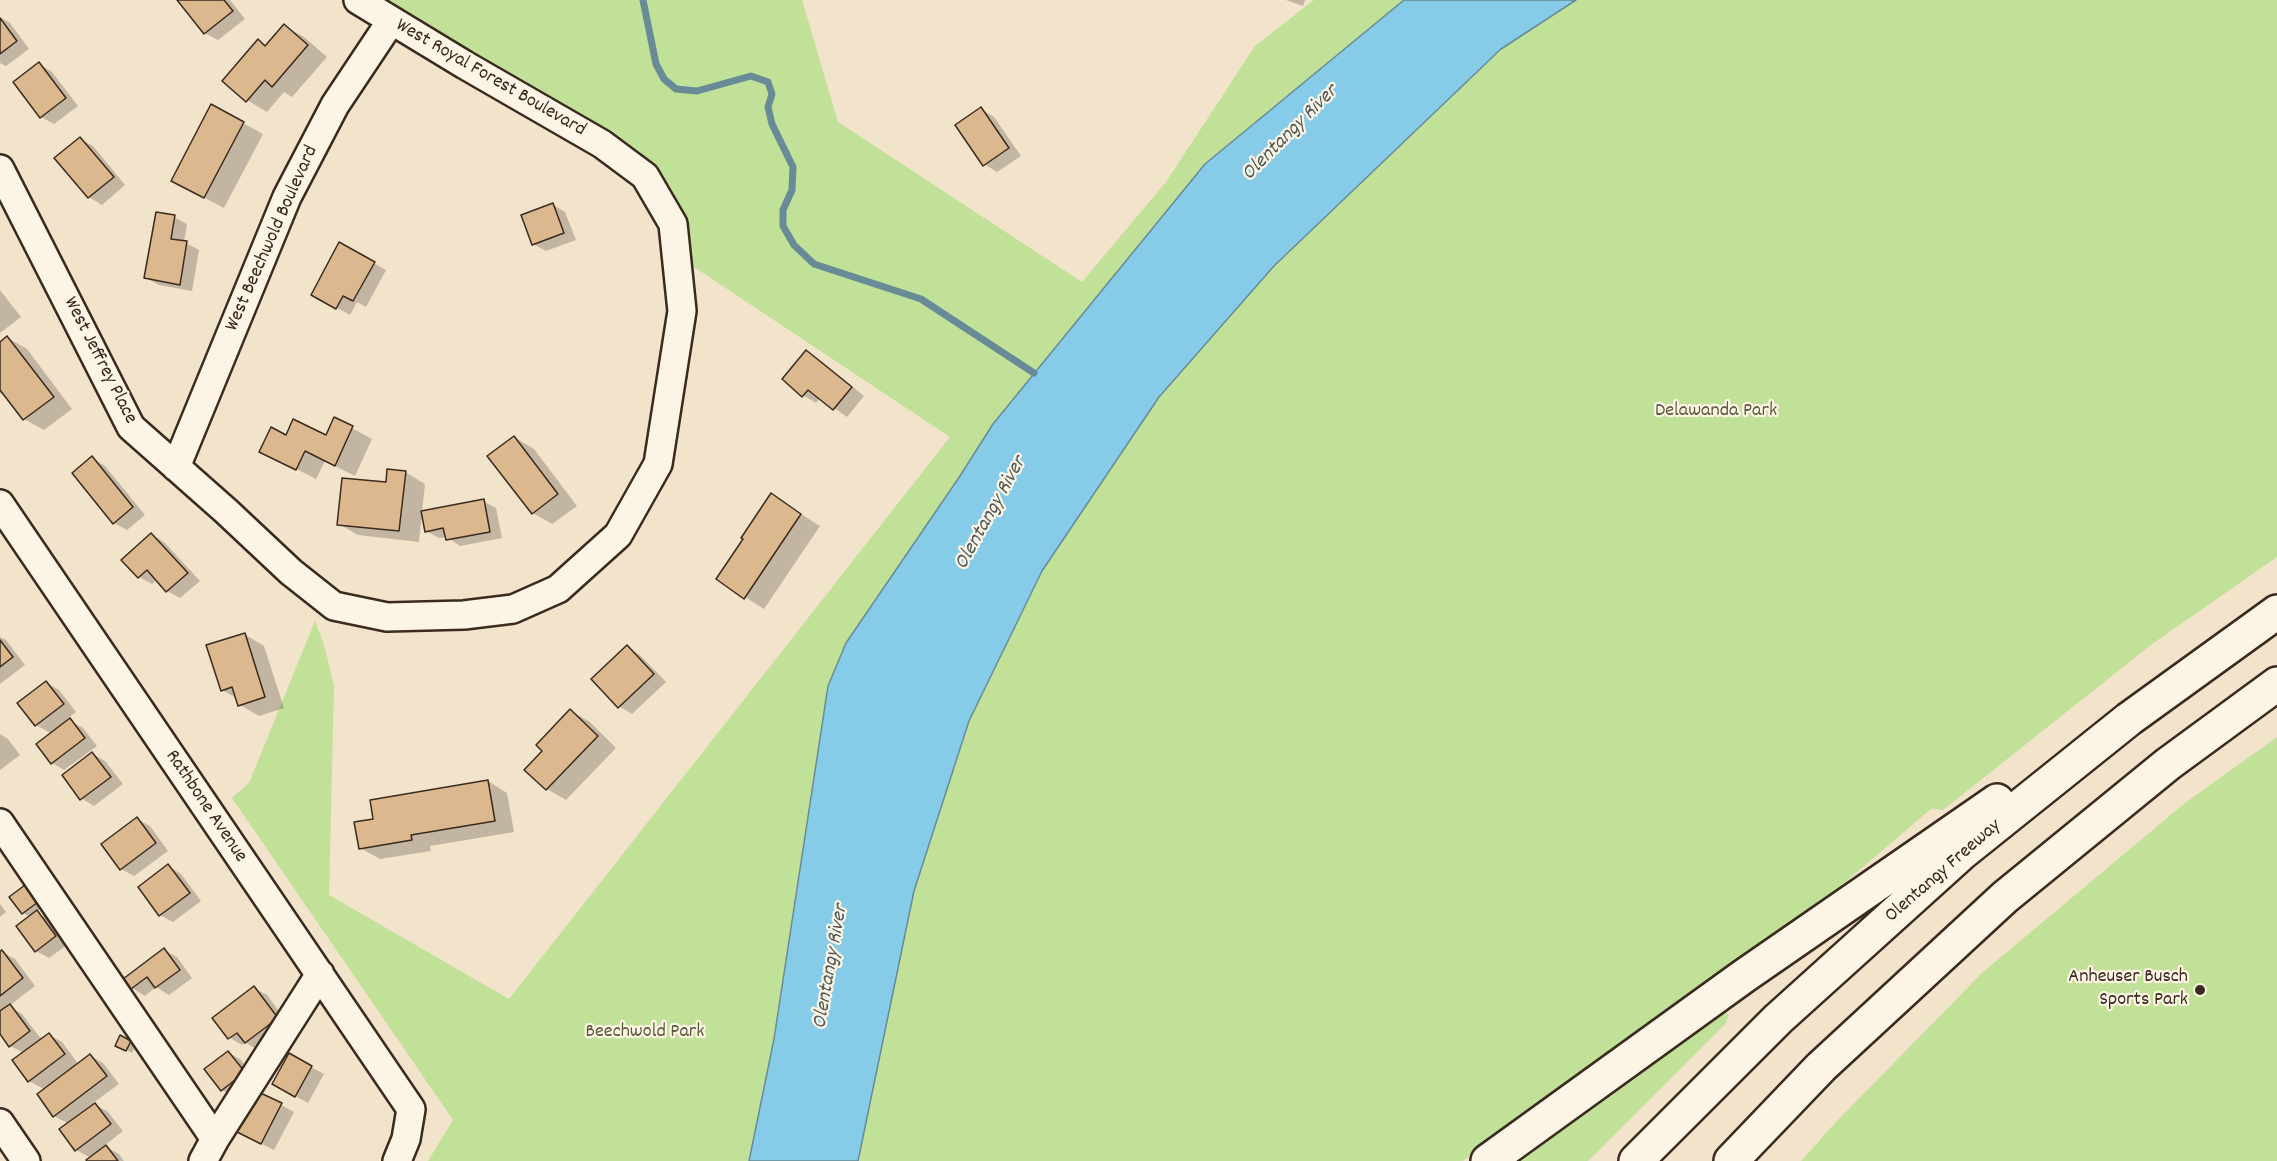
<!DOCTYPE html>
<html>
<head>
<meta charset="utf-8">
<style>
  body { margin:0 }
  canvas { display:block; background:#f2e3cb }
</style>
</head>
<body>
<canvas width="2277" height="1161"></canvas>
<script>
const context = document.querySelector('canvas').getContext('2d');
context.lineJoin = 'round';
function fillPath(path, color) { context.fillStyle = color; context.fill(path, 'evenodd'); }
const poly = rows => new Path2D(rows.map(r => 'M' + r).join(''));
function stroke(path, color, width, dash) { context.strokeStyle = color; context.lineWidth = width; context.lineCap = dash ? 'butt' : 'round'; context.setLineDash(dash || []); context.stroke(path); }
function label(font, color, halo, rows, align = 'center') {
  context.font = font + ' Dekko,sans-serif'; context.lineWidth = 4.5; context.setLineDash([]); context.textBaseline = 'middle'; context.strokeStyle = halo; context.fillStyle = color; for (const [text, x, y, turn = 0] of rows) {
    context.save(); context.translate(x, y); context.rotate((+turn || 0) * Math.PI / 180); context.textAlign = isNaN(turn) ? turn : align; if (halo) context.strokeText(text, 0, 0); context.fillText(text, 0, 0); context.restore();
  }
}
fillPath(poly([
  [358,0,802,0,838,122,1082,282,1166,182,1255,46,1314,0,1404,0,1372,28,993,424,960,476,846,643,828,686,774,1039,749,1161,428,1161,453,1120,232,798,249,783,315,621,325,648,334,686,329,895,509,999,950,437,676,255,646,176],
  [1576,0,2277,0,2277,557,2152,644,1943,810,1931,809,1823,901,1756,954,1568,1082,1463,1161,858,1161,914,891,969,721,1042,571,1159,397,1274,266,1502,49],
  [2277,737,2277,1161,1801,1161,1835,1123,1983,972,2185,803],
  [1722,1012,1729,1014,1726,1023,1588,1161,1512,1161]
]), '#c1e098');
const water = poly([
  [1404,0,1576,0,1501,49,1274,266,1159,397,1042,571,969,721,914,891,858,1161,749,1161,774,1039,828,686,846,643,960,476,993,424,1205,164,1404,0]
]);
fillPath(water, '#86cbe7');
stroke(water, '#688b97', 1.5);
fillPath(poly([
  [179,0,230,0,245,19,218,40,205,33],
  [1286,0,1305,0,1303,6],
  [0,17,10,23,29,49,6,66,0,63],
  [284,26,304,37,327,57,292,97,284,92,267,112,247,100,259,41,267,46],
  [39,64,52,72,78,106,54,124,41,117],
  [212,106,263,134,224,208,193,192],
  [981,109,994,117,1021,156,997,172,984,164],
  [80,139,93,146,125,185,102,205,89,197],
  [552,204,565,212,576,240,546,251,533,244],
  [174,217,187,224,184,242,199,250,192,291,159,285,146,278],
  [340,244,386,270,366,307,357,302,350,315,313,294],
  [0,290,21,317,0,333],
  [8,338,27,349,72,409,44,430,24,419,8,398,0,393,0,343],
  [807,352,819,359,864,396,847,417,820,398,816,403,803,395],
  [335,419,372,439,355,476,325,461,316,479,261,451,286,437,327,437],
  [514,437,534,449,577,506,552,524,533,513],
  [92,458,105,466,145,515,127,530,114,523],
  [405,472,425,484,422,512,483,501,496,508,502,538,460,546,447,537,439,538,426,531,422,513,419,542,358,535,339,524,387,484],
  [771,495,820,526,764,609,745,597,745,539],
  [151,534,164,542,200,581,180,598,167,591,157,579,152,584,139,577],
  [244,634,264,646,284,708,259,716,240,705,238,699,222,690],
  [0,637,6,640,25,665,0,684],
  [627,647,640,655,666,682,632,714,619,706],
  [47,683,59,690,76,712,67,719,83,728,97,746,64,770,52,763,52,734,36,725],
  [571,711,590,722,616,748,566,800,547,789,544,751],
  [0,734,8,739,20,755,0,770],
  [93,754,105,761,123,784,94,806,81,798],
  [488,781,507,793,514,832,430,846,431,851,380,859,360,848,375,820],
  [137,819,150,826,168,851,134,876,121,869],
  [168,866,181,874,201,901,173,922,160,915],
  [11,897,47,903,36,912,50,920,68,944,49,958,36,951,30,917,23,913],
  [0,904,6,912,0,917],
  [164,950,177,957,192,978,169,995,156,987,145,996,132,988],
  [2,952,15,959,35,986,9,1006,22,1014,42,1040,49,1035,62,1042,79,1065,91,1056,103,1063,119,1084,93,1103,108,1112,123,1131,104,1146,119,1154,124,1161,89,1161,91,1158,76,1150,69,1124,54,1116,44,1089,29,1081,24,1053,10,1046,0,1032,0,953],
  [254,988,267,995,290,1026,258,1050,246,1043,242,1045,230,1038,214,1018],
  [121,1037,136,1045,132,1053,123,1048],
  [228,1052,241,1060,257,1080,235,1097,222,1090],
  [289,1055,324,1074,308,1103,274,1084],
  [281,1105,294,1112,274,1150,248,1137]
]), '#0003');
stroke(poly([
  [643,0,656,64,664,79,676,89,697,91,751,76,768,82,772,94,768,107,772,124,793,167,792,190,783,210,783,226,794,245,814,264,921,299,1034,373]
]), '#688b97', 7);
const building = poly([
  [177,0,224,0,233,11,204,34,177,0],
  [0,18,17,41,0,54,0,18],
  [284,24,308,45,272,87,265,80,246,102,222,81,258,39,265,46,284,24],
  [39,62,66,98,40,118,13,82,39,62],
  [211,104,244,122,204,198,171,181,211,104],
  [981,107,1009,148,983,166,955,125,981,107],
  [80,137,114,177,88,198,54,158,80,137],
  [553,203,564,233,532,245,521,215,553,203],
  [156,212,175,215,171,239,187,241,180,285,144,278,156,212],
  [339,242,375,262,353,301,343,296,336,309,311,295,339,242],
  [7,336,54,397,23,420,0,390,0,342,7,336],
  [806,350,852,387,833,410,808,390,802,397,782,379,806,350],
  [334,417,353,426,335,466,305,451,296,470,259,452,271,427,286,435,293,419,326,435,334,417],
  [514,436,558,494,532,514,487,456,514,436],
  [92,456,133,507,113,524,72,473,92,456],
  [387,469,406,471,399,531,337,525,342,478,386,482,387,469],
  [771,493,801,514,744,599,716,579,743,539,741,538,771,493],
  [484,499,490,532,446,540,443,528,425,532,421,511,484,499],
  [151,533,188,573,166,592,147,570,138,578,121,560,151,533],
  [245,633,265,697,238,706,232,687,221,691,206,645,245,633],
  [0,640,13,657,0,667,0,640],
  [627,645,654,674,618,708,591,679,627,645],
  [46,681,64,704,35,726,17,703,46,681],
  [570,709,598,736,546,790,524,770,542,751,536,745,570,709],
  [70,718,85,738,51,764,36,744,70,718],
  [92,752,111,777,80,800,62,775,92,752],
  [488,780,495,821,411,835,412,840,359,849,354,822,373,819,370,800,488,780],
  [137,817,156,843,120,870,101,844,137,817],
  [168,864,190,893,159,916,138,887,168,864],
  [29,882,42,899,22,914,9,897,29,882],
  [37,910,56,936,35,952,16,926,37,910],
  [164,948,180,970,155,988,147,977,131,989,123,979,164,948],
  [2,950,23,978,0,996,0,951,2,950],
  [254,986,278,1018,245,1043,237,1033,228,1039,212,1018,254,986],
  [10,1004,30,1031,9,1047,0,1034,0,1011,10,1004],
  [49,1033,65,1054,28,1082,12,1060,49,1033],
  [120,1035,131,1041,126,1051,115,1046,120,1035],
  [228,1051,245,1072,221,1091,204,1069,228,1051],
  [289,1053,312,1066,295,1097,272,1084,289,1053],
  [90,1054,107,1076,53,1117,37,1094,90,1054],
  [254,1090,282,1103,261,1144,233,1130,254,1090],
  [95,1103,111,1124,75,1151,59,1129,95,1103],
  [106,1145,118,1161,87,1161,86,1160,106,1145]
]);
fillPath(building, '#dbb88d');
stroke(building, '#3b2a1e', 1.5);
const minor = poly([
  [0,169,131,427,226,511,291,572,334,606,387,617,464,615,513,609,558,589,618,535,658,464,682,311,673,224,645,176,602,144,465,65,358,0],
  [176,467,287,197,335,105,391,21],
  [0,504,411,1109,406,1139,397,1161],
  [0,823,215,1139,320,974],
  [0,1123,26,1161],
  [203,1161,215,1139]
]);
const highway = poly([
  [1488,1161,1744,976,1997,801],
  [1636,1161,1778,1019,1963,852,2129,719,2277,612],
  [1731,1161,1821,1067,2005,897,2168,764,2277,684]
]);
stroke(minor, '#3b2a1e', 32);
stroke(highway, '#3b2a1e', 38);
stroke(minor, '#fcf5e5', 27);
stroke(highway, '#fcf5e5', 33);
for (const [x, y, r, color] of [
  [2200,990,6,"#3b2a1e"]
]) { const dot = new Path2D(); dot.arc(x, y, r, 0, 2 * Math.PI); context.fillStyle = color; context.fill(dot); stroke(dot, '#fcf5e5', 2); }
label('20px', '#3b2a1e', '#fcf5e5', [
  ["West Royal Forest Boulevard",490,79,30],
  ["West Beechwold Boulevard",273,239,-66],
  ["West Jeffrey Place",99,361,63],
  ["Rathbone Avenue",205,807,56],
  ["Olentangy Freeway",1944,872,-41]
]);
label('20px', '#5c583c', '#fcf5e5', [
  ["Delawanda Park",1716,412],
  ["Beechwold Park",645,1033]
]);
label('20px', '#3b2a1e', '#fcf5e5', [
  ["Anheuser Busch",2188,978],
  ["Sports Park",2188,1001]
], 'right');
label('italic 21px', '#525a5a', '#fcf5e5', [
  ["Olentangy River",1291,134,-45],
  ["Olentangy River",992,514,-61],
  ["Olentangy River",832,967,-80]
]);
</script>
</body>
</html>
